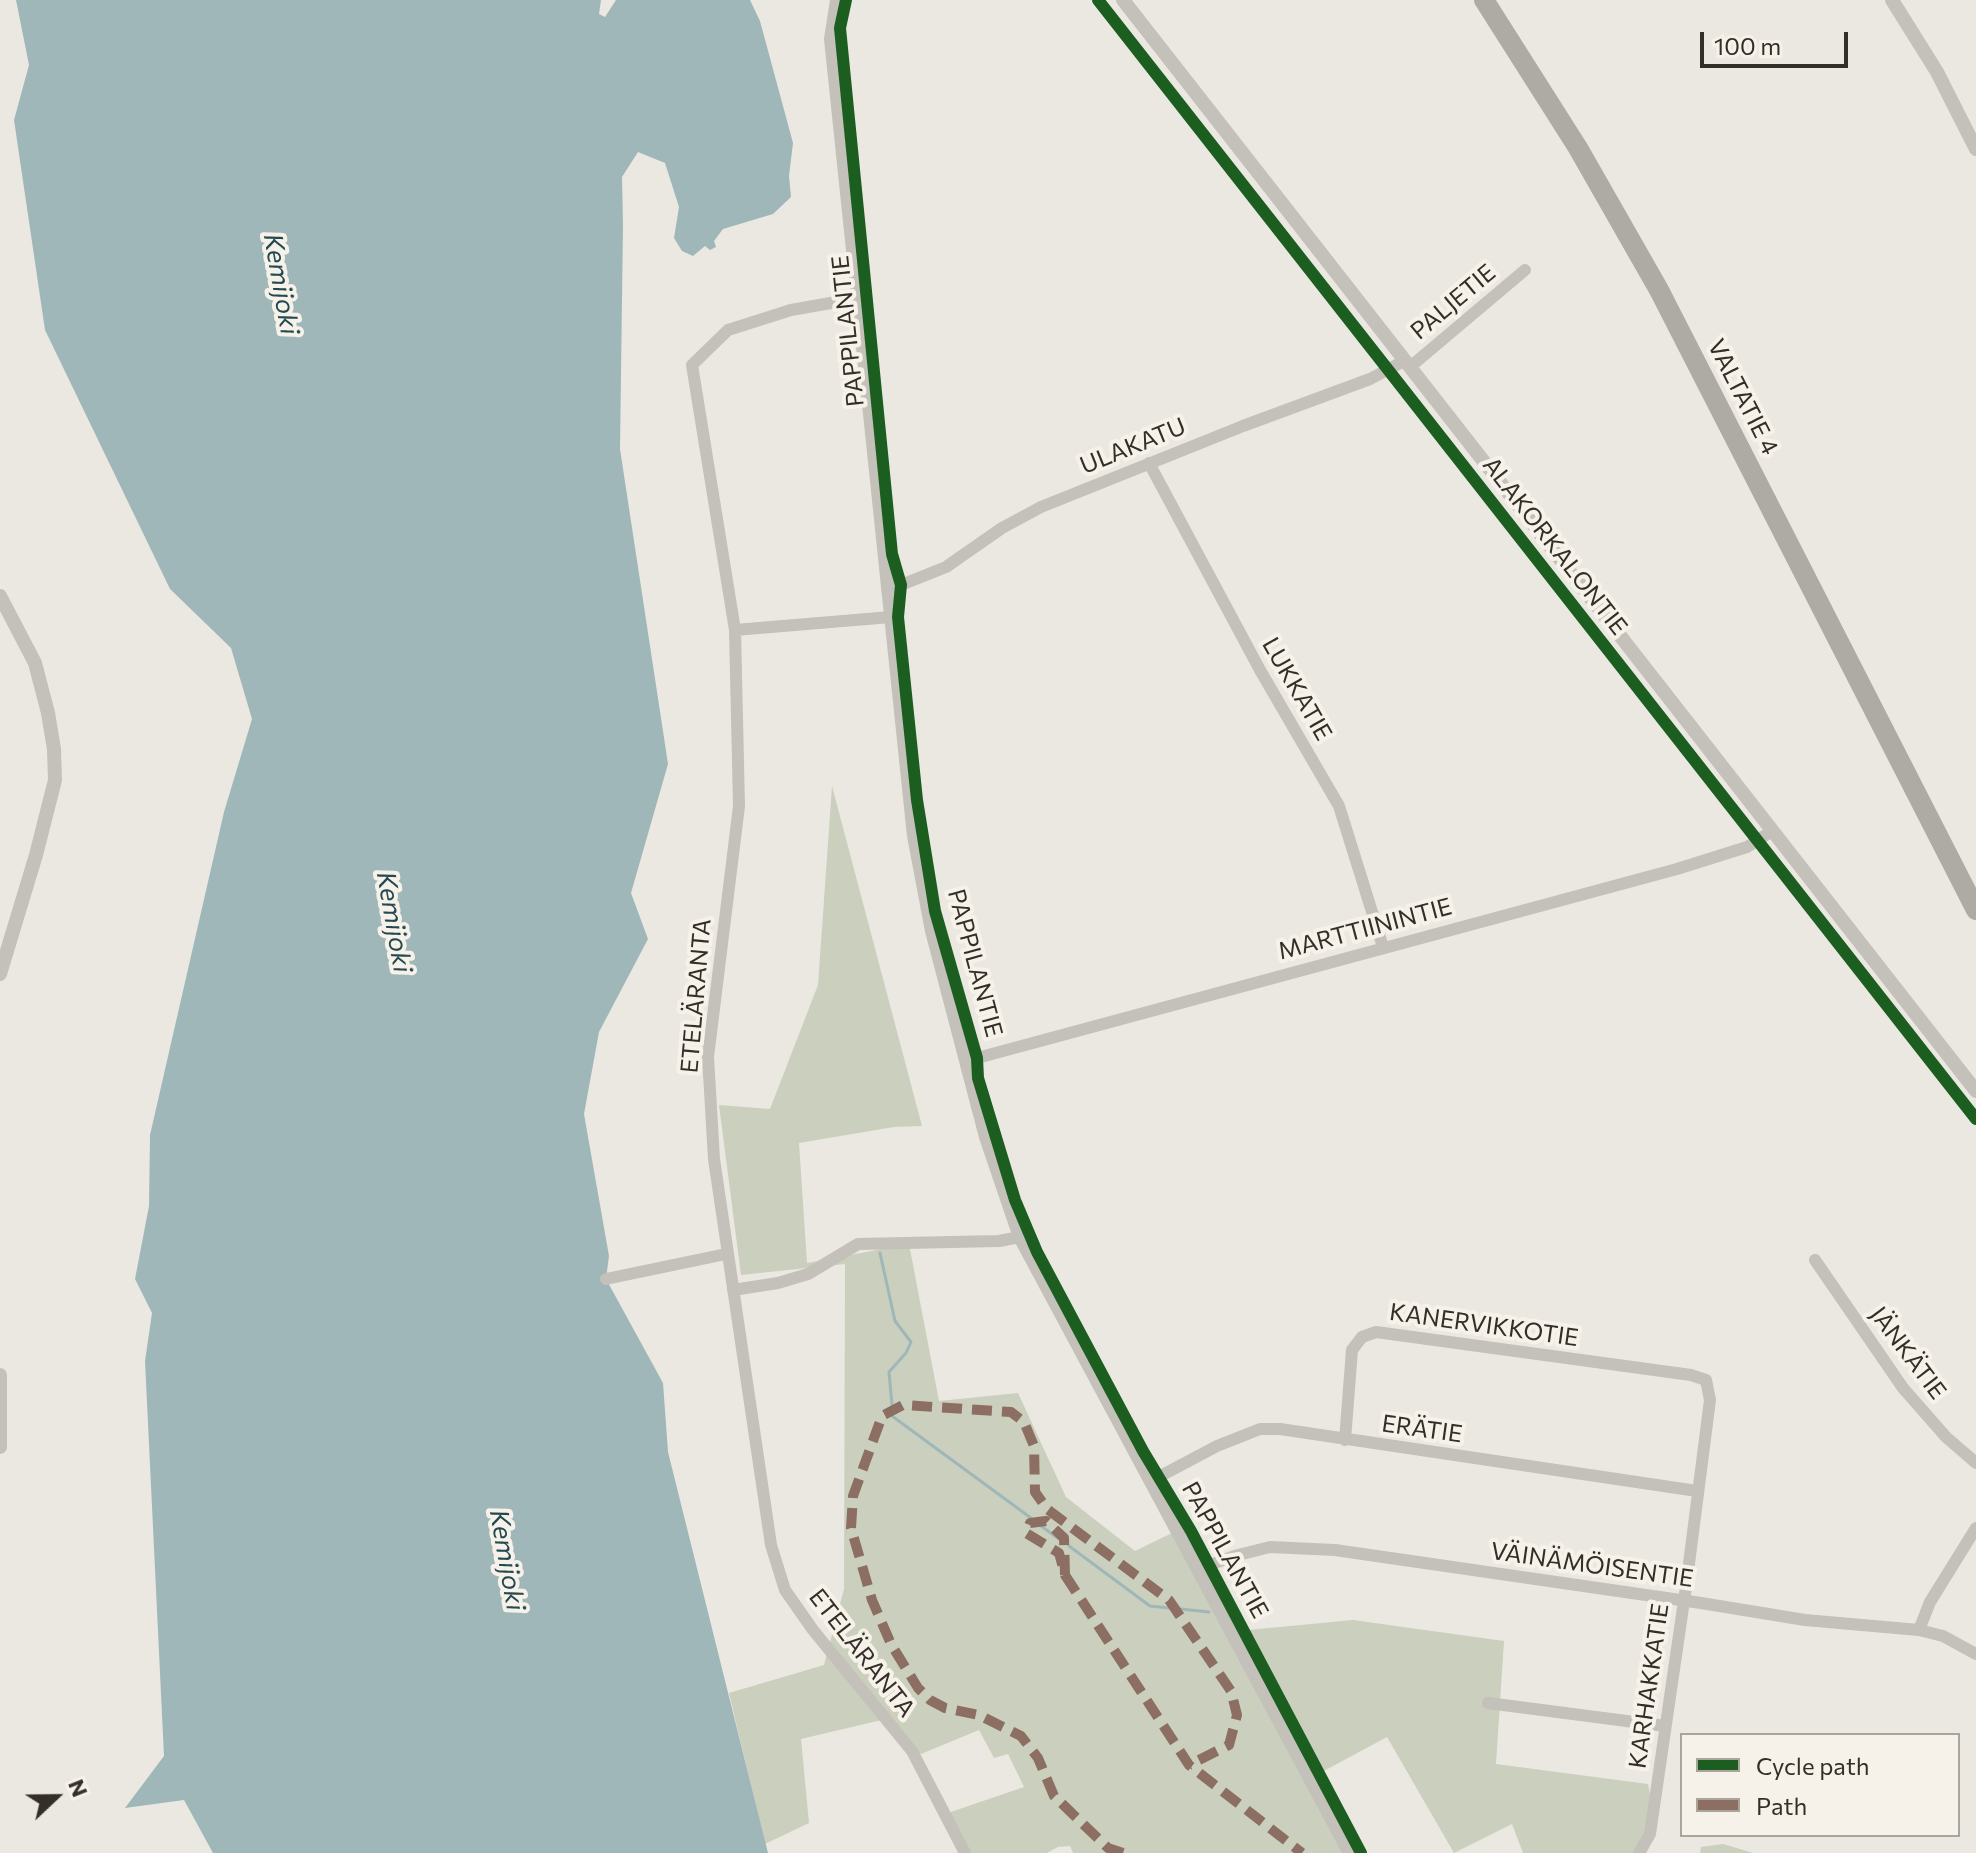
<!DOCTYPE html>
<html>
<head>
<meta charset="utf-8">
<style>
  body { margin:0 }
  #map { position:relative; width:1976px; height:1853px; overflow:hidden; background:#ebe8e1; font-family:Commissioner,sans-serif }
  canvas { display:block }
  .legend { position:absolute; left:1680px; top:1733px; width:280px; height:104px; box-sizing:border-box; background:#f7f2e9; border:2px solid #a9a49c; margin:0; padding:10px 14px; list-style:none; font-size:24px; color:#342e29 }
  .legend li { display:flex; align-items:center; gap:16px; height:40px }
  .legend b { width:40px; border:2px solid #a9a49c }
  .north { position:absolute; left:16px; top:1757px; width:80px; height:80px; -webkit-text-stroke:6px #f7f2e9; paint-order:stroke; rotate:68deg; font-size:22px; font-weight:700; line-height:32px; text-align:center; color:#342e29 }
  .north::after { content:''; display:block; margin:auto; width:28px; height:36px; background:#342e29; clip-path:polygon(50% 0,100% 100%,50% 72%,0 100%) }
  .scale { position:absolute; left:1700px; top:32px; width:148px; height:36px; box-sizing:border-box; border:4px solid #342e29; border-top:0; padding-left:10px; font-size:24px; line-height:28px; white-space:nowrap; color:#342e29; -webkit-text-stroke:6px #f7f2e9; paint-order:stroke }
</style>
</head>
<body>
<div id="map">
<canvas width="1976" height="1853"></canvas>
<ul class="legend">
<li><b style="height:10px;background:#1b5e20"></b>Cycle path</li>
<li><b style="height:10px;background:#8d6e63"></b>Path</li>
</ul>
<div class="north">N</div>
<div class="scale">100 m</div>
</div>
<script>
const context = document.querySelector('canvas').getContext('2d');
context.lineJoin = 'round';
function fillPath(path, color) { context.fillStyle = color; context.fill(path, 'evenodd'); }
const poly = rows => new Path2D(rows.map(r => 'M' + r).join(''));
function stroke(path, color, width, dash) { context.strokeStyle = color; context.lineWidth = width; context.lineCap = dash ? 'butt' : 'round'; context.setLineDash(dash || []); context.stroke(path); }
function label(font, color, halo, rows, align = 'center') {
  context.font = font + ' Commissioner,sans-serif'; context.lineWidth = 8; context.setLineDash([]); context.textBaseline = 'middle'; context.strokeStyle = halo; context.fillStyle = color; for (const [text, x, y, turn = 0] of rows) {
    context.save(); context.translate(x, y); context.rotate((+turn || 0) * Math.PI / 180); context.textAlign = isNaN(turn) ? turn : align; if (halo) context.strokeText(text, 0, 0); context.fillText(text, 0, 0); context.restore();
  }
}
fillPath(poly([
  [832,786,922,1126,894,1127,799,1143,807,1263,909,1244,939,1401,1018,1393,1066,1497,1135,1551,1174,1532,1227,1632,1353,1620,1504,1641,1496,1764,1648,1784,1653,1811,1639,1853,1523,1853,1512,1824,1454,1853,1387,1737,1307,1780,1346,1853,1073,1853,1070,1846,1058,1847,1047,1853,965,1853,945,1814,1024,1787,1008,1754,994,1758,979,1730,921,1754,886,1719,801,1739,809,1823,765,1844,729,1693,824,1665,844,1589,845,1264,741,1275,719,1105,770,1109,818,985],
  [1723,1844,1753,1853,1700,1853,1701,1847]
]), '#cad0bd');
fillPath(poly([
  [16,0,601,0,599,14,605,17,616,0,750,0,760,21,793,143,789,176,791,197,773,214,723,229,714,241,716,247,710,250,705,246,693,256,682,251,674,238,679,207,665,163,638,152,622,177,623,225,620,449,668,764,631,893,648,939,599,1032,584,1114,609,1256,606,1279,663,1383,668,1452,768,1853,213,1853,184,1800,125,1808,164,1756,145,1361,152,1313,135,1279,149,1206,150,1135,224,812,252,719,231,648,170,589,45,330,14,120,29,65]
]), '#9fb7b9');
stroke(poly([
  [880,1253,895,1321,911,1342,906,1353,889,1372,892,1405],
  [892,1416,1031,1518],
  [1041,1526,1059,1539],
  [1069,1546,1150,1606,1169,1608],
  [1181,1609,1209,1612]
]), '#9fb7b9', 3);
stroke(poly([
  [859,298,791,310,728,330,692,365,735,630,739,806,708,1057,714,1159,771,1545,785,1590,813,1630,912,1751,965,1853],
  [1410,367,1525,270],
  [1149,463,1260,670,1339,806,1383,947],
  [887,587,901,585,946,567,1002,528,1041,507,1243,426,1370,379,1404,361],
  [735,630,891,617],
  [966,1061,1677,869,1747,847,1772,831],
  [1815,1260,1903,1388,1946,1437,1976,1463],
  [606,1279,726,1254],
  [733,1290,778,1283,808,1274,858,1244,999,1241,1020,1237],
  [1345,1440,1352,1350,1362,1337,1376,1332,1691,1375,1706,1380,1710,1400,1686,1587,1650,1834,1639,1853],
  [1151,1481,1217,1446,1260,1429,1280,1429,1697,1491],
  [1199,1569,1234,1556,1270,1547,1335,1550,1701,1603,1805,1620,1919,1630,1943,1636,1976,1654],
  [1919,1630,1930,1602,1976,1528],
  [1488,1703,1665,1726]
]), '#c4c0ba', 12);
stroke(poly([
  [837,0,831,39,914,836,932,931,986,1137,1020,1237,1350,1853],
  [1123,0,1976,1091],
  [1892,0,1937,72,1976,149],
  [0,596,35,663,48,713,54,749,55,780,36,855,0,974],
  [0,1375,0,1447]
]), '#c4c0ba', 14);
stroke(poly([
  [1484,0,1578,148,1659,290,1976,910]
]), '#aeaaa4', 20);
stroke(poly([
  [1065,1575,1064,1538,1046,1521,1030,1523,1026,1533,1059,1553,1065,1575,1189,1765,1302,1853],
  [1123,1853,1108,1848,1054,1796,1038,1758,1021,1736,979,1715,945,1708,930,1700,918,1688,891,1644,872,1600,851,1528,853,1496,882,1416,903,1405,1011,1412,1024,1422,1034,1446,1035,1492,1047,1509,1169,1600,1231,1691,1237,1715,1229,1745,1189,1765]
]), '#8d6e63', 10, [20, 10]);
stroke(poly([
  [846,0,840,28,892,554,901,585,898,617,917,800,935,911,977,1058,978,1078,1015,1200,1037,1252,1143,1451,1191,1531,1361,1853],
  [1098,0,1976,1119]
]), '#1b5e20', 12);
label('24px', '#342e29', '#f7f2e9', [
  ["PALJETIE",1453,302,-40],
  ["PAPPILANTIE",848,331,-96],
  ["VALTATIE 4",1743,397,63],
  ["ULAKATU",1133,446,-22],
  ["ALAKORKALONTIE",1555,546,52],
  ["LUKKATIE",1297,689,60],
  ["MARTTIININTIE",1365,929,-15],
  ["PAPPILANTIE",975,963,75],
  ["ETELÄRANTA",696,996,-85],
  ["KANERVIKKOTIE",1484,1325,8],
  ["JÄNKÄTIE",1908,1353,53],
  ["ERÄTIE",1422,1429,8],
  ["PAPPILANTIE",1225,1550,61],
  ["VÄINÄMÖISENTIE",1592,1565,8],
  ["ETELÄRANTA",862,1653,52],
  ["KARHAKKATIE",1649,1686,-82]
]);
label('italic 26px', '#234850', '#f7f2e9', [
  ["Kemijoki",281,284,80],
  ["Kemijoki",394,922,80],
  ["Kemijoki",507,1560,80]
]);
</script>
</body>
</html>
